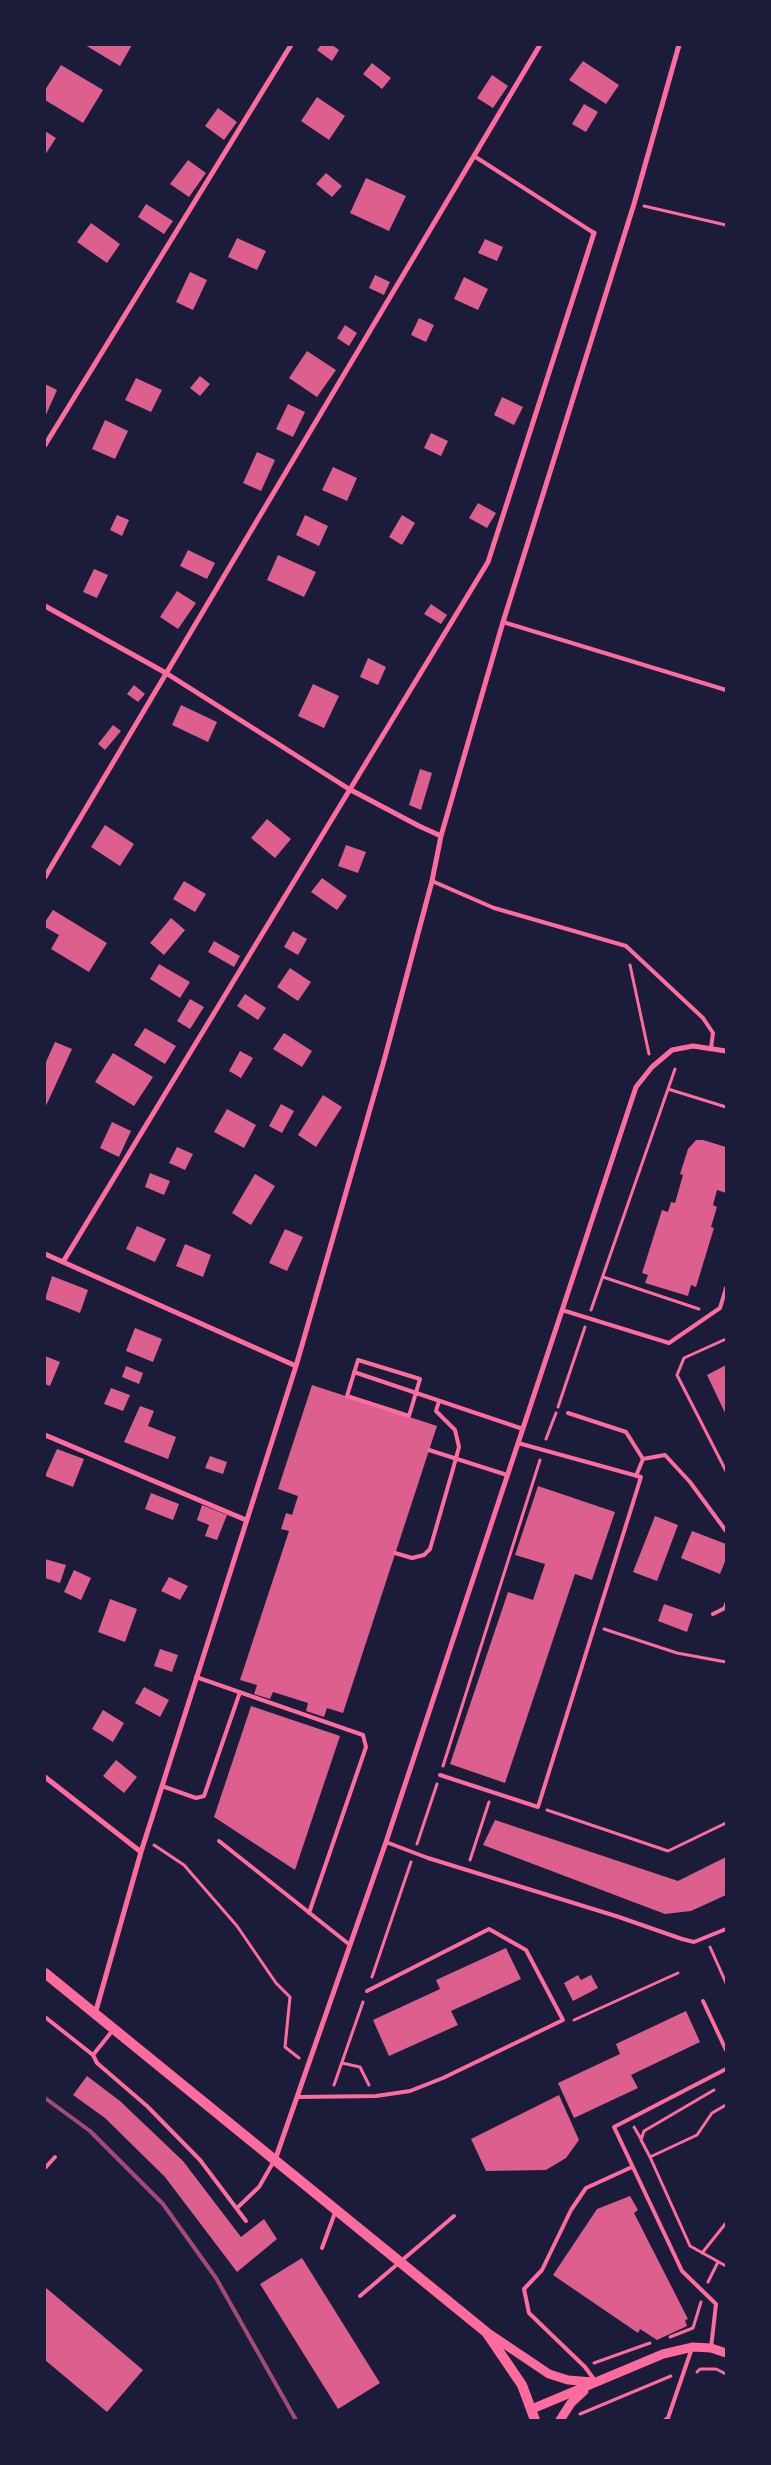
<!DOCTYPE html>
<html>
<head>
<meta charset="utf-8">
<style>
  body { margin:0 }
  #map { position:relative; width:771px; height:2465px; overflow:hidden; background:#1b1b3a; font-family:"Fira Sans Condensed",sans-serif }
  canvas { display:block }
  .frame { position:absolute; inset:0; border:46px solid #1b1b3a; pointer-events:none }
</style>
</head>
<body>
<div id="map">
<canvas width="771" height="2465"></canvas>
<div class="frame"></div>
</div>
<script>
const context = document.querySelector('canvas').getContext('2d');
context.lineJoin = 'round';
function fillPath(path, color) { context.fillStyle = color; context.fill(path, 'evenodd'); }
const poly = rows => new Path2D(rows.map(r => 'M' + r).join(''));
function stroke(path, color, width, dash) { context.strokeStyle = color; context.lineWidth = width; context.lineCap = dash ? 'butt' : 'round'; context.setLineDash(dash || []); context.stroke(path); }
fillPath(poly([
  [85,45,132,45,120,66],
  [321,45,332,45,339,50,332,61,317,50],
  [583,61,619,85,606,104,569,80],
  [372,63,391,78,382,89,363,74],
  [61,65,103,90,83,123,45,100,45,90],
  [492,75,508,86,493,108,477,98],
  [317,97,345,116,329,140,301,121],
  [584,104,598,112,586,132,572,124],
  [218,108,237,122,224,140,205,126],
  [45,131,56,138,45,155],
  [188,160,206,173,189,197,170,184],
  [326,173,342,186,332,197,316,184],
  [366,178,406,196,389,231,350,213],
  [146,204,173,221,164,234,138,217],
  [91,223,120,244,107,263,77,242],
  [237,238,266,251,257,270,228,257],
  [485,239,503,247,497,261,478,253],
  [190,272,207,280,193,310,176,302],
  [375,275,390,282,384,295,369,288],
  [464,277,488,289,478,310,454,299],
  [419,318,434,325,426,342,411,335],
  [345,325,357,333,349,346,337,338],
  [307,351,336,370,317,397,289,378],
  [200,376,210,384,200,396,190,388],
  [136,378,162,390,151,412,125,400],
  [45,384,57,390,45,417],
  [502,397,523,407,514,425,494,415],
  [288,404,305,412,293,437,276,429],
  [105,420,128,431,115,459,92,449],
  [431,433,448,441,441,456,424,448],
  [257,452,275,460,261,491,243,483],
  [333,467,357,478,347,501,322,490],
  [478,503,496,513,487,528,469,518],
  [117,515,129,520,122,536,110,530],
  [305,515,328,526,319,546,296,535],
  [402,515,415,523,402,545,389,537],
  [188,550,215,563,207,579,180,566],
  [278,555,316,572,304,597,267,580],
  [94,569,108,575,97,598,83,592],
  [177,591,196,603,178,629,160,617],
  [431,604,447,615,441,624,424,614],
  [368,658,386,667,378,685,360,677],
  [313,684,339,696,324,728,298,716],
  [134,685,145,694,138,702,127,694],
  [181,705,217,722,208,742,172,725],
  [113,725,121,731,105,750,98,744],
  [420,769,432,773,421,810,409,805],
  [267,819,291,839,275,858,251,838],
  [105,825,134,844,120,866,91,847],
  [346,845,366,852,358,873,338,866],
  [322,878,347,896,337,910,311,892],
  [184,881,206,894,195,912,173,899],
  [53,910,107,943,89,972,51,949,59,935,45,927,45,922],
  [171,918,185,930,164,955,150,943],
  [293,931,307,939,298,955,284,947],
  [214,941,240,956,234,967,208,952],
  [159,964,190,982,180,998,150,979],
  [290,968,311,982,298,1001,277,987],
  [245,994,266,1008,258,1020,237,1006],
  [190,999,204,1007,190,1029,177,1021],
  [145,1028,176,1046,165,1064,134,1045],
  [284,1033,312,1051,302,1067,273,1049],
  [55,1042,72,1049,45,1108,45,1064],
  [240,1051,253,1058,241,1078,229,1071],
  [113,1053,153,1077,134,1106,95,1082],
  [323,1095,342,1107,316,1147,298,1135],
  [281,1104,294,1111,282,1133,269,1126],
  [227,1109,256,1125,244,1148,214,1132],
  [112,1122,131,1131,119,1157,100,1148],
  [696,1140,703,1140,726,1147,726,1193,717,1190,713,1205,717,1207,711,1227,714,1228,696,1287,691,1285,688,1296,645,1283,648,1275,642,1273,662,1210,668,1212,671,1202,675,1203,683,1175,680,1174,688,1149],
  [177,1147,193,1154,185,1170,169,1163],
  [150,1173,170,1181,164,1195,145,1187],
  [255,1174,275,1186,251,1225,232,1213],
  [137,1226,166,1239,155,1262,126,1249],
  [285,1229,303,1237,287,1271,269,1263],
  [185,1244,211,1255,203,1277,176,1266],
  [52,1276,88,1290,80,1313,45,1299],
  [135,1328,162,1339,153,1362,126,1351],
  [45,1356,60,1362,50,1386,45,1384],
  [726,1365,726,1415,707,1375],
  [126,1366,143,1373,139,1384,122,1377],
  [312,1385,437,1426,343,1713,327,1708,324,1717,306,1711,308,1703,273,1692,270,1699,254,1694,257,1685,240,1680,289,1531,281,1529,286,1513,292,1515,298,1496,278,1489],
  [111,1388,130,1395,123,1411,104,1404],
  [140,1406,154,1411,148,1426,176,1437,168,1459,124,1442],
  [57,1449,84,1459,73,1487,45,1476],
  [210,1456,227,1462,223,1474,205,1468],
  [538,1486,615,1512,592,1580,575,1574,505,1783,450,1764,508,1592,533,1600,545,1564,515,1555],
  [151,1493,179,1504,173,1520,145,1509],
  [202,1505,227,1515,217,1540,205,1536,209,1525,197,1520],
  [655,1516,678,1525,657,1581,633,1572],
  [692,1531,726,1544,726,1559,720,1574,681,1558],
  [45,1559,66,1565,60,1583,45,1578],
  [74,1570,91,1578,81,1600,64,1592],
  [169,1577,188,1586,180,1600,161,1591],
  [110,1599,137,1609,125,1642,98,1632],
  [664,1604,693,1614,687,1632,658,1621],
  [160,1649,178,1655,172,1672,154,1666],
  [144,1687,169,1700,160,1717,135,1703],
  [251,1706,340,1736,295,1870,214,1817],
  [103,1710,124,1723,113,1742,92,1729],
  [116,1760,137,1777,124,1793,103,1776],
  [495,1820,678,1881,726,1857,726,1895,691,1911,665,1914,483,1845],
  [506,1948,521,1979,451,2011,458,2025,389,2056,373,2020,440,1989,436,1980],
  [578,1975,581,1980,591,1975,598,1988,573,2001,564,1983],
  [686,2011,700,2042,631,2075,638,2088,574,2118,558,2083,620,2054,616,2044],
  [87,2076,120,2101,183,2161,241,2237,264,2219,277,2239,237,2272,165,2177,105,2118,73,2095],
  [559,2095,579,2140,566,2158,546,2170,486,2171,471,2139],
  [630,2196,638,2210,634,2213,688,2319,685,2320,687,2326,657,2340,640,2329,638,2333,553,2275,597,2209],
  [302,2258,380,2383,338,2409,260,2284],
  [45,2287,143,2370,107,2412,45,2360]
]), '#dd5f8e');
stroke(poly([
  [644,206,726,225],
  [630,965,649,1054],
  [668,1089,726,1107],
  [603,1277,699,1309],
  [591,1310,675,1069],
  [726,1339,684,1358,677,1375,726,1471],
  [558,1407,585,1327],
  [546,1439,556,1413],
  [604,1629,677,1653,726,1662],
  [443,1766,540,1460],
  [547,1810,668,1851,726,1823],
  [417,1844,437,1784],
  [154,1845,184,1865,237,1926,276,1983,290,1997,285,2047,299,2058],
  [470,1860,489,1802],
  [710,1947,726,1983],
  [372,1977,411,1862],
  [574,2020,678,1973],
  [342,2063,360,2067,369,2085],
  [334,2085,363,2002],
  [726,2105,712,2113,697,2135,650,2157,690,2246,726,2266],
  [634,2127,641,2139],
  [650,2157,641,2140,644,2131,714,2090],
  [702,2253,726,2223],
  [708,2282,718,2262],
  [670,2337,693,2328,701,2302],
  [594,2363,650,2343],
  [697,2372,700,2369,716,2369,726,2374],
  [580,2414,671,2376]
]), '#ff6b9d', 3);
stroke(poly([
  [474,156,594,233],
  [503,622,726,690],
  [432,881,494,908,626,946,703,1018,713,1033,711,1048],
  [562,1310,669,1343,720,1308,726,1288],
  [358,1360,420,1379,409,1416,347,1396,358,1360],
  [354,1372,523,1429],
  [568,1413,626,1432,643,1459],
  [429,1450,507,1475],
  [636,1476,643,1459,665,1455,690,1482,726,1531],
  [395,1553,412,1558,424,1555,430,1549,453,1469,459,1447,455,1430,436,1411,439,1401],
  [713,1614,725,1608,726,1604],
  [196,1677,363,1735,366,1747,309,1913],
  [440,1775,538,1807,641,1477,518,1443],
  [162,1786,196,1798,204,1796,240,1692],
  [219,1841,350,1945],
  [386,1842,428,1858,619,1917,682,1939,694,1942,726,1929],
  [703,2001,726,2050],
  [45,2017,93,2055,97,2063,147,2106,200,2160,246,2221],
  [93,2055,113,2030],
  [297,2097,376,2096,410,2091,443,2078,563,2020,526,1950,489,1929,367,1991],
  [45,2168,55,2157],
  [237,2208,259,2187,274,2161],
  [322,2248,336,2210],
  [360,2296,454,2216],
  [711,2348,716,2304,682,2271,614,2127,726,2069],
  [596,2382,585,2367,529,2313,524,2289,542,2270,571,2210,586,2188,632,2167],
  [665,2420,668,2418,692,2348]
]), '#ff6b9d', 4);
stroke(poly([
  [45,445,291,45],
  [45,606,166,673,349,789,419,826,441,836],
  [45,877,540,45],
  [45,1254,296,1366],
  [63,1262,488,562,594,233],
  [45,1435,246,1520],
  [45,1777,141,1852],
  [95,2014,141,1852,296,1366,385,1057,432,881,441,836,503,622,634,204,679,45],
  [275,2160,386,1842,636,1087,652,1067,672,1050,693,1046,726,1051]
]), '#ff6b9d', 5);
stroke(poly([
  [488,2333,549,2374,568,2380,593,2382],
  [532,2409,663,2354,693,2347,711,2348,726,2353],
  [560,2420,571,2403,584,2391]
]), '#ff6b9d', 9);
stroke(poly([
  [45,1973,486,2332,522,2385,535,2420]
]), '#ff6b9d', 10);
stroke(poly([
  [45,2098,90,2131,163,2204,216,2278,296,2420]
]), '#a44b75', 4);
</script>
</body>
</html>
